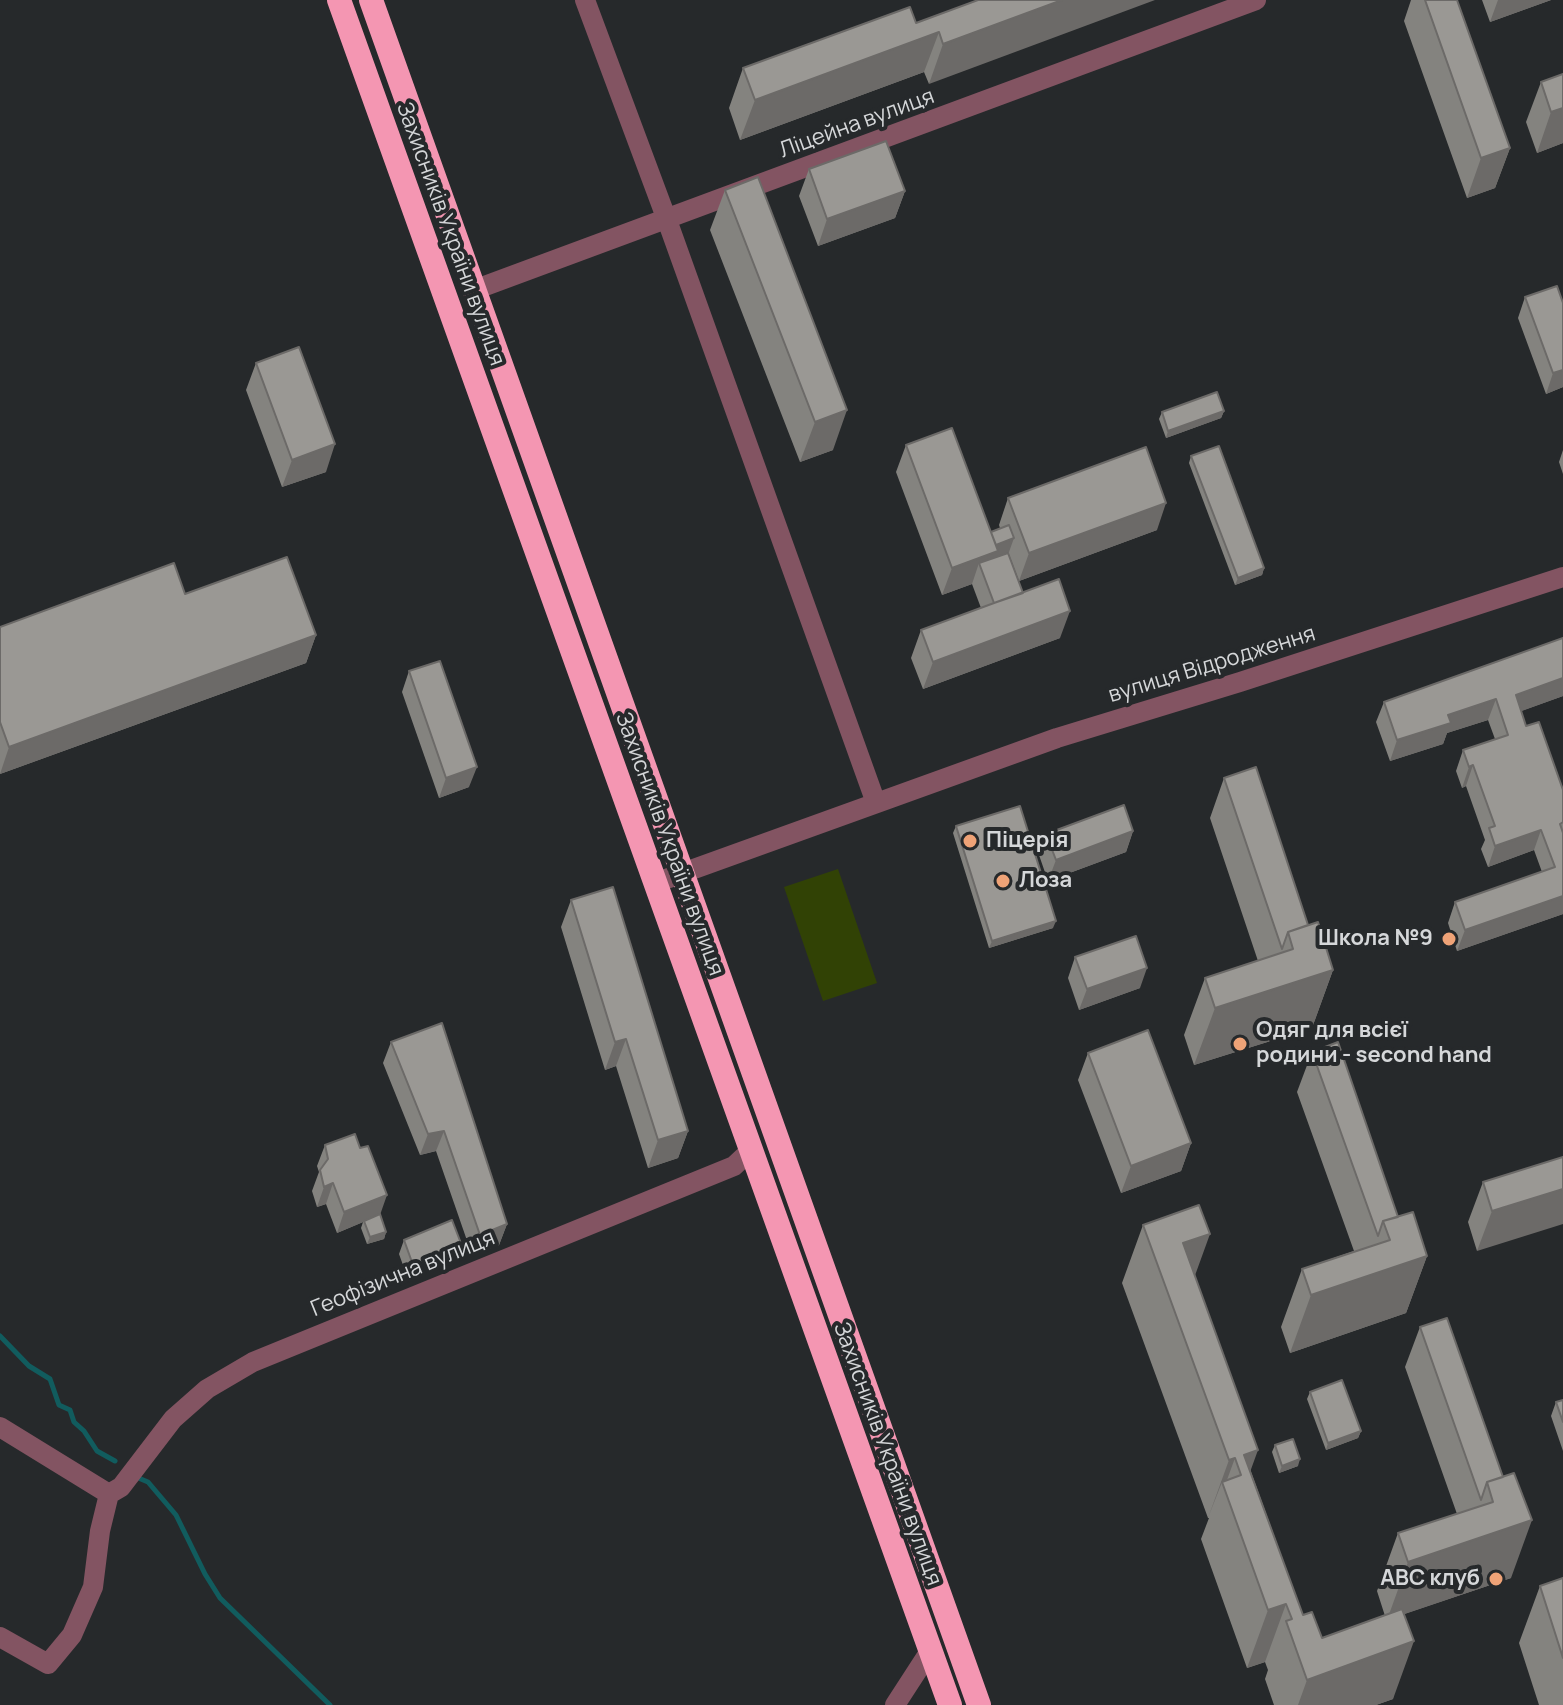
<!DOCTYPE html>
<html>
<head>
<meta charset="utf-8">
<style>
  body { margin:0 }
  canvas { display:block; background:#26292b }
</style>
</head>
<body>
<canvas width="1563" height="1705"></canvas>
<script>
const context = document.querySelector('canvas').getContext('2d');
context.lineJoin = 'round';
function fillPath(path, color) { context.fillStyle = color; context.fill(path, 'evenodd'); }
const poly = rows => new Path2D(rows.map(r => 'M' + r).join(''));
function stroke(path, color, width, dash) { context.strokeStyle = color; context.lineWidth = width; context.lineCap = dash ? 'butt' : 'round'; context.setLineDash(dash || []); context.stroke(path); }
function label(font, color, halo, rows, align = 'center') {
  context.font = font + ' Manrope,sans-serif'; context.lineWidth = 8; context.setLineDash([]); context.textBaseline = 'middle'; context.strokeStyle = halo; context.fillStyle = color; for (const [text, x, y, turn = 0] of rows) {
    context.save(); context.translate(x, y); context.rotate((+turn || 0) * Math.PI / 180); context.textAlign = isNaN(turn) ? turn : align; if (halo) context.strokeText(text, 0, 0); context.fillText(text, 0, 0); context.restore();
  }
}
fillPath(poly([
  [838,869,877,983,823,1001,784,887]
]), '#314205');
stroke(poly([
  [0,1336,29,1366,50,1379,59,1405,70,1410,74,1422,84,1431,97,1451,115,1461],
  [136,1477,148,1482,176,1515,205,1574,220,1598,330,1705]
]), '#115c5e', 5);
stroke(poly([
  [585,0,667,220,876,803],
  [474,290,1256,0],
  [655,883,1057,738,1240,682,1563,577],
  [0,1427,109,1494],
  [109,1494,121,1487,173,1419,207,1389,253,1362,734,1166,751,1150],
  [0,1637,48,1664,72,1635,93,1587,100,1531,109,1494],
  [895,1705,930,1651]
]), '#835462', 20);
stroke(poly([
  [339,0,950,1705],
  [371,0,979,1705]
]), '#f496b2', 24);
fillPath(poly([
  [978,0,929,84,924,72,740,140,729,108,743,68,916,23],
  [1411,0,1425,0,1510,148,1495,188,1467,198,1404,21],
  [1482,0,1551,0,1490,22],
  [1563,74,1563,143,1537,153,1526,122,1541,82],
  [809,169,905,191,895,218,818,246,799,196],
  [725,190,833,450,800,462,710,230],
  [1525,297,1563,387,1546,394,1518,318],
  [256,363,326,472,282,487,246,390],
  [1224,411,1221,418,1166,438,1159,419,1162,412],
  [906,445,991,532,1000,528,999,525,1008,498,1157,530,1019,581,1008,552,996,557,1060,638,923,689,911,658,921,630,981,608,972,584,942,595,896,472],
  [1563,450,1563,474,1559,462],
  [1191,456,1264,568,1262,575,1235,585,1189,463],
  [185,594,316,635,306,663,0,774,0,627],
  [1563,638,1563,696,1521,711,1526,726,1563,790,1563,914,1457,951,1448,923,1455,902,1542,872,1534,850,1488,867,1481,849,1485,840,1466,786,1462,788,1456,771,1463,750,1495,739,1488,720,1447,733,1443,744,1390,761,1376,722,1384,702],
  [409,671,469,787,439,798,402,692],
  [1224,778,1333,970,1312,1028,1194,1065,1184,1035,1205,978,1258,961,1210,818],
  [956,826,1053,928,989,948,953,833],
  [1133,831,1126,852,1048,881,1039,855,1046,834],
  [571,900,688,1131,678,1158,648,1168,616,1066,605,1070,561,927],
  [1075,957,1140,988,1079,1010,1068,978],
  [391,1042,507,1224,499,1245,472,1255,436,1151,420,1155,383,1063],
  [1312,1052,1398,1217,1427,1256,1406,1313,1290,1353,1281,1327,1302,1269,1354,1251,1297,1092],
  [1088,1053,1191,1143,1181,1171,1121,1193,1078,1080],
  [325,1145,380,1214,386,1232,384,1239,367,1244,361,1228,363,1222,337,1233,326,1204,317,1207,312,1191,319,1172,317,1166],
  [1563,1157,1477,1251,1468,1222,1483,1182],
  [1143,1225,1195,1275,1251,1472,1303,1615,1322,1638,1385,1616,1377,1591,1398,1533,1457,1514,1405,1367,1420,1327,1503,1477,1511,1578,1404,1614,1393,1699,1376,1705,1274,1705,1265,1679,1268,1670,1265,1662,1247,1668,1201,1539,1209,1518,1208,1518,1122,1283],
  [404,1240,457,1260,408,1279,399,1254],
  [1310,1392,1361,1431,1358,1438,1326,1450,1307,1399],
  [1563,1400,1563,1451,1551,1416,1556,1402],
  [1275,1445,1298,1466,1279,1473,1272,1452],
  [1563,1578,1563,1705,1539,1705,1519,1643,1540,1586]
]), '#84837f');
fillPath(poly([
  [1062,0,1155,0,929,84,943,44],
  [1498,0,1551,0,1490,22],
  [939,32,924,72,740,140,755,100],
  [1563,108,1563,143,1537,153,1551,112],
  [1510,148,1495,188,1467,198,1481,158],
  [905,191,895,218,818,246,827,219],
  [1563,370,1563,387,1546,394,1553,373],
  [847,410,833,450,800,462,815,422],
  [1224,411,1221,418,1166,438,1168,431],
  [335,444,326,472,282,487,292,460],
  [1166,503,1157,530,1019,581,1029,553],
  [1014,538,1009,552,979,563,972,584,942,595,952,568,987,548],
  [1264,568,1262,575,1235,585,1238,578],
  [1070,611,1060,638,923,689,933,662],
  [316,635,306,663,0,774,9,747],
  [1563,678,1563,696,1508,716,1516,695],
  [1496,699,1488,720,1447,733,1443,744,1390,761,1397,740,1448,715],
  [1473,765,1466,786,1462,788,1469,767],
  [477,767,469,787,439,798,446,778],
  [1541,830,1534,850,1488,867,1495,846],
  [1133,831,1126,852,1048,881,1056,860],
  [1563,896,1563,914,1457,951,1465,930],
  [1056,921,1053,928,989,948,992,941],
  [1147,968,1140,988,1079,1010,1087,989],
  [1333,970,1312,1028,1194,1065,1215,1008],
  [626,1039,616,1066,605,1070,615,1042],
  [444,1131,436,1151,420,1155,428,1134],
  [688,1131,678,1158,648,1168,658,1140],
  [1191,1143,1181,1171,1121,1193,1131,1166],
  [333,1183,326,1204,317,1207,324,1187],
  [1563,1189,1563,1224,1477,1251,1492,1211],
  [387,1195,380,1215,337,1233,344,1212],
  [507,1224,499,1245,472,1255,480,1235],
  [386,1232,384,1239,367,1244,370,1237],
  [1210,1234,1189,1292,1183,1243],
  [462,1246,457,1260,408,1279,413,1265],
  [1427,1256,1406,1313,1290,1353,1311,1295],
  [1361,1431,1358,1438,1326,1450,1328,1443],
  [1258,1450,1237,1508,1244,1455],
  [1235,1458,1224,1488,1222,1482,1208,1518,1229,1460],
  [1300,1459,1298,1466,1279,1473,1282,1466],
  [1532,1520,1511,1578,1387,1620,1408,1562],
  [1286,1604,1265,1662,1247,1668,1268,1610],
  [1414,1641,1393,1699,1376,1705,1298,1705,1307,1680]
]), '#6c6a68');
const building = poly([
  [978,0,1062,0,943,44,939,32,755,100,743,68,910,7,916,23,978,0],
  [1425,0,1457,0,1510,148,1481,158,1425,0],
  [1563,74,1563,108,1551,112,1541,82,1563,74],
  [886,141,905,191,827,219,809,169,886,141],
  [758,177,847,410,815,422,725,190,758,177],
  [1557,286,1563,303,1563,370,1553,373,1525,297,1557,286],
  [299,347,335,444,292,460,256,363,299,347],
  [1217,392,1224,411,1168,431,1162,412,1217,392],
  [952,428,998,551,952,568,906,445,952,428],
  [1219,446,1264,568,1238,578,1191,456,1219,446],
  [1146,447,1166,503,1029,553,1008,498,1146,447],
  [1009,525,1014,538,996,545,991,532,1009,525],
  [1008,553,1023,593,994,603,979,563,1008,553],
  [287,557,316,635,9,747,0,722,0,627,174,563,185,594,287,557],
  [1059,579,1070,611,933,662,921,630,1059,579],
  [1563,638,1563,678,1516,695,1526,726,1539,722,1563,790,1563,822,1560,824,1563,833,1563,896,1465,930,1455,902,1555,867,1541,830,1495,846,1489,828,1495,826,1473,765,1469,767,1463,750,1508,735,1496,699,1448,715,1451,723,1397,740,1384,702,1563,638],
  [440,661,477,767,446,778,409,671,440,661],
  [1256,767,1308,925,1288,932,1282,949,1224,778,1256,767],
  [1124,805,1133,831,1056,860,1046,834,1124,805],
  [1020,806,1056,921,992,941,956,826,1020,806],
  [613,887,688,1131,658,1140,626,1039,615,1042,571,900,613,887],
  [1318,922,1333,970,1215,1008,1205,978,1293,949,1288,932,1318,922],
  [1136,936,1147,968,1087,989,1075,957,1136,936],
  [442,1023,507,1224,480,1235,444,1131,428,1134,391,1042,442,1023],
  [1148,1030,1191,1143,1131,1166,1088,1053,1148,1030],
  [1338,1042,1398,1217,1383,1221,1378,1236,1312,1052,1338,1042],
  [355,1134,360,1148,368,1146,387,1195,344,1212,333,1183,324,1187,320,1170,328,1159,325,1145,355,1134],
  [1563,1157,1563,1189,1492,1211,1483,1182,1563,1157],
  [1199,1205,1210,1234,1183,1243,1258,1450,1244,1455,1303,1615,1312,1612,1322,1638,1402,1609,1414,1641,1307,1680,1286,1621,1292,1619,1286,1604,1268,1610,1222,1482,1241,1475,1235,1458,1229,1460,1143,1225,1199,1205],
  [1413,1212,1427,1256,1311,1295,1302,1269,1390,1240,1383,1221,1413,1212],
  [380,1214,386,1232,370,1237,364,1221,380,1214],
  [452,1220,462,1246,413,1265,404,1240,452,1220],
  [1447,1318,1503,1477,1487,1482,1481,1500,1420,1327,1447,1318],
  [1342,1380,1361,1431,1328,1443,1310,1392,1342,1380],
  [1563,1400,1563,1422,1556,1402,1563,1400],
  [1293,1439,1300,1459,1282,1466,1275,1445,1293,1439],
  [1514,1473,1532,1520,1408,1562,1398,1533,1493,1502,1487,1482,1514,1473],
  [1563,1578,1563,1658,1540,1586,1563,1578]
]);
fillPath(building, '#9a9894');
stroke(building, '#6c6a68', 2);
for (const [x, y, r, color] of [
  [970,841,8,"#efa377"],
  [1003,881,8,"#efa377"],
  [1449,939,8,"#efa377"],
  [1240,1044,8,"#efa377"],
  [1496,1579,8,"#efa377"]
]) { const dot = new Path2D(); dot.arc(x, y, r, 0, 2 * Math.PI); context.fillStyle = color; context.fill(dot); stroke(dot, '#26292b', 3); }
label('22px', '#d5d7d9', '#26292b', [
  ["Ліцейна вулиця",857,124,-20],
  ["Захисників України вулиця",450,234,70],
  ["вулиця Відродження",1212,665,-17],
  ["Захисників України вулиця",669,844,70],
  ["Геофізична вулиця",403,1274,-22],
  ["Захисників України вулиця",887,1454,70]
]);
label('bold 22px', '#d5d7d9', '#26292b', [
  ["Піцерія",986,841],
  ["Лоза",1019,881],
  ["Школа №9",1433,939,"right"],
  ["Одяг для всієї",1256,1031],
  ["родини - second hand",1256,1056],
  ["ABC клуб",1480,1579,"right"]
], 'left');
</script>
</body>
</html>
